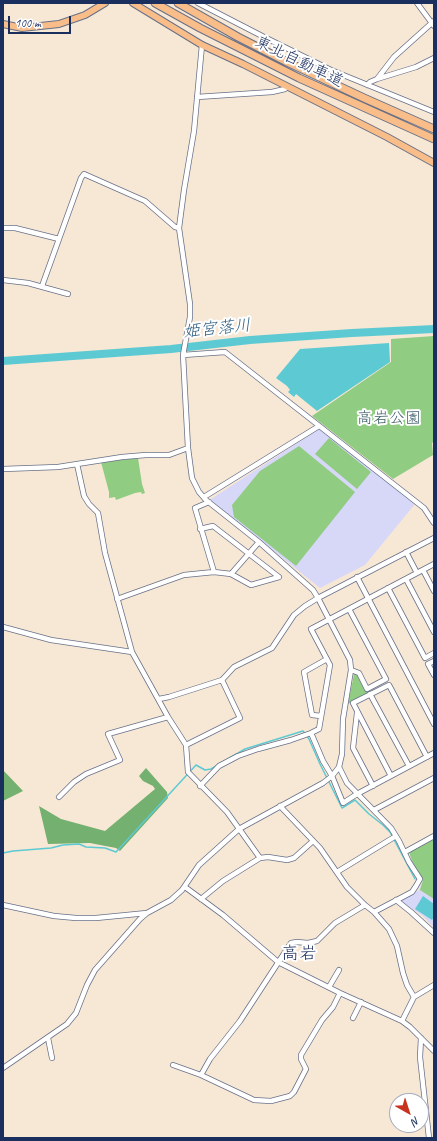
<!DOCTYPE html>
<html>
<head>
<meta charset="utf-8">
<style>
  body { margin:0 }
  #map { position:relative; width:437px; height:1141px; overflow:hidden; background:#f7e8d5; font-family:Caveat,sans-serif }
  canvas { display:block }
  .frame { position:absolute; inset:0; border:4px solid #1b2f5e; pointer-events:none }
  .north { position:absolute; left:389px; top:1093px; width:40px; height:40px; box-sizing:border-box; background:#fff; border:1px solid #a4acbf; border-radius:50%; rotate:141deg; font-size:11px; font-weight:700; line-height:16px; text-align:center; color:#1b2f5e }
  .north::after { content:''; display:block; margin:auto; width:14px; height:18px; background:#c8321e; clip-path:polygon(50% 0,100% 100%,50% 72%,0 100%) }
  .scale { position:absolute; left:8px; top:16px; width:63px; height:18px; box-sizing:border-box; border:2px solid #1b2f5e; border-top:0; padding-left:5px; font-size:12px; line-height:14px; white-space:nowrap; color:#1b2f5e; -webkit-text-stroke:3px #fff; paint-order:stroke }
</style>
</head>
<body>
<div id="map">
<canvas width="437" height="1141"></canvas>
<div class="frame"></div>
<div class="north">N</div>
<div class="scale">100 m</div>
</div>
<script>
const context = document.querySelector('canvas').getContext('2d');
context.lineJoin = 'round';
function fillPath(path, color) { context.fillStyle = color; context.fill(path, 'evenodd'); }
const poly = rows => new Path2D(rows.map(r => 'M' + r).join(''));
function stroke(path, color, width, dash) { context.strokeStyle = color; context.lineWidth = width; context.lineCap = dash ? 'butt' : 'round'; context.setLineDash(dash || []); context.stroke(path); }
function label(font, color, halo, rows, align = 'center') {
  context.font = font + ' Caveat,"Klee One",sans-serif'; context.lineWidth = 4; context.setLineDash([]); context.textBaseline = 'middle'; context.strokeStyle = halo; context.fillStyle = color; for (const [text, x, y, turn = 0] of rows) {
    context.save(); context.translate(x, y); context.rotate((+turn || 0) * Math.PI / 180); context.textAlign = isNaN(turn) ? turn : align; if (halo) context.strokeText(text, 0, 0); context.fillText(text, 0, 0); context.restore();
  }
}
fillPath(poly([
  [319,429,321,429,415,504,365,565,320,588,211,501,211,499],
  [434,839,434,928,423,916,402,902,402,900,419,890,423,880,412,861,409,852]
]), '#d7d7f8');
fillPath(poly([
  [434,336,434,442,432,443,433,455,393,479,312,416,391,362,391,339],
  [329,438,371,472,357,489,315,454],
  [299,446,355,492,296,566,234,517,232,505,260,471],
  [138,458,142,484,145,493,142,494,141,492,135,493,116,500,115,497,109,498,109,492,101,462],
  [354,674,358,675,368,693,348,704],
  [434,839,434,899,420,890,423,880,412,861,409,852]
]), '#90cc81');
fillPath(poly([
  [146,768,167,792,168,798,120,851,116,848,90,843,48,844,39,806,61,819,105,831,155,789,153,786,143,781,139,776],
  [3,770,23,791,3,801]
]), '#74b06f');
fillPath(poly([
  [389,343,390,362,317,411,296,394,294,397,288,392,290,390,287,386,276,378,300,349],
  [423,896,434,904,434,917,432,920,415,909]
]), '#5dcad3');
stroke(poly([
  [3,853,13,851,51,848,63,845,79,844,86,847,105,848,116,852,196,765,205,770,211,769,245,749,303,731,309,739,320,764,342,808,355,800,369,814,383,825,390,832,415,879]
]), '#5dcad3', 1.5);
stroke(poly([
  [3,361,171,349,250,340,352,333,434,329]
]), '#5dcad3', 8);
const minor = poly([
  [198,3,264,37,331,70,434,112],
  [417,3,434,26],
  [377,79,394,57,434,21],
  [367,85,370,82,377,79,416,67,434,58],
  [197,97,272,92,285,89,287,87],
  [3,228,15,228,59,239,81,178,84,174,145,201,175,227,179,228],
  [3,280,28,283,68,294],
  [42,286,59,239],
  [183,355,225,352,424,508,434,523],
  [77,464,84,496,89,504,98,513,105,553,132,652,168,717,186,745,188,772,227,812,260,858],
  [3,469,58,467,122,457,146,455,169,455,188,448],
  [204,497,319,426],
  [209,502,195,508,214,572],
  [200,529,213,526,279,577],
  [406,552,417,573],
  [434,564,311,629,330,665,319,729,311,733,323,761,332,776,343,803,357,794,434,753],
  [423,570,434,591],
  [231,574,259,542],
  [357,577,434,724],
  [406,579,434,632],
  [388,588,425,658,434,653],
  [117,599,184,575,214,572,231,574,251,585,279,577],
  [349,609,386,679,367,689,359,673,351,670],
  [3,627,51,640,132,652],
  [434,661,428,664,434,675],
  [370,694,409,766],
  [159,699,169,697,222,680,234,667,272,648,294,615,305,606,318,598,434,538],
  [357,713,353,748,373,786],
  [321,716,312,715,304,672,327,659],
  [186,745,240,718,222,680],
  [339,767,347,783,391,828,399,841,409,862,420,879,416,886,412,892,374,912],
  [391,776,353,703,389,685,427,757],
  [200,786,219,766,238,756,258,749,291,740,311,733],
  [59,797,74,782,86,774,120,760,108,734,168,717],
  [280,806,320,848,347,887,365,905,374,912,389,929,397,946,403,973,407,985,414,997],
  [374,810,434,778],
  [405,852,434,836],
  [337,872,396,836],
  [185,887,223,915,278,962,340,993,402,1021,410,1027,434,1051],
  [201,899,223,881,260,858,268,857,287,860,294,858,313,841],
  [396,900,411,912,434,933],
  [3,905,54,916,76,918,96,918,147,913],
  [329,987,339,970],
  [353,1018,361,1002],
  [402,1021,414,997,434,985],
  [48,1038,52,1058],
  [421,1038,420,1057,429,1138],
  [173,1065,201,1075,254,1100,271,1101,290,1096,294,1092,306,1069,301,1059,301,1055,322,1020,333,1007,340,993],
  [3,1068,67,1024,76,1013,87,985,95,970,140,919,147,913,171,900,182,890,199,865,239,829,323,783,332,776,339,767,342,754,343,719,351,670,350,660,318,598,313,590,259,542,206,500,199,492,192,478,188,448,183,355,190,317,190,304,179,228,184,190,194,131,202,45],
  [201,1075,210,1059,240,1021,289,946,291,943,297,942,308,943,317,941,335,923,365,905]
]);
const major = poly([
  [133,3,202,45,243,64,387,137,434,163],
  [3,24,22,28,31,27,59,24,85,15,105,3]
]);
const highway = poly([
  [155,3,200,28,299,78,434,139],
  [178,3,238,37,285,61,364,98,434,129]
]);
stroke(minor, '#687088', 6);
stroke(major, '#687088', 8);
stroke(highway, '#687088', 9);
stroke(minor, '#fff', 4.5);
stroke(major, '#f8bd89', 6);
stroke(highway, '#f8bd89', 7);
label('16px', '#1b2f5e', '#fff', [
  ["東北自動車道",299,62,26]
]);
label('16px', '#3e5e68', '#fff', [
  ["高岩公園",389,419]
]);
label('italic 17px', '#2f5e81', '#fff', [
  ["姫宮落川",217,329,-6]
]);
label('18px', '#1b2f5e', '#fff', [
  ["高岩",299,954]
]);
</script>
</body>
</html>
